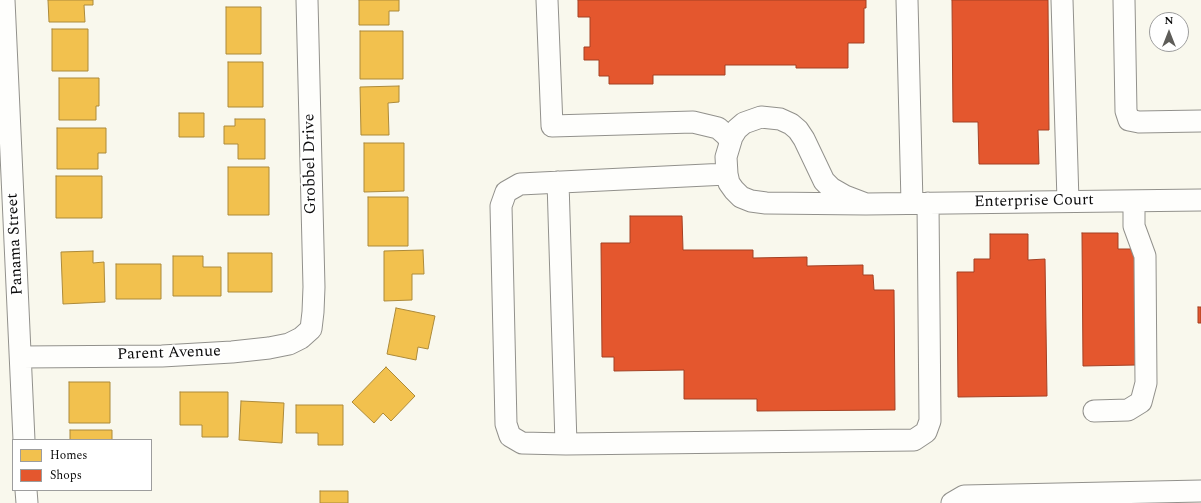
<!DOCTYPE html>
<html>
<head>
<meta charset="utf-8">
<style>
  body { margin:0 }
  #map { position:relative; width:1201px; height:503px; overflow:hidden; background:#f9f8ed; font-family:Spectral,serif }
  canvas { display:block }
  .legend { position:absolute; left:12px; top:439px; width:140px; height:52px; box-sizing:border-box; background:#fff; border:1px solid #9d9d9d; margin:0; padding:5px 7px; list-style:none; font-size:12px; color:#0a0a0a }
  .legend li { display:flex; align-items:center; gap:8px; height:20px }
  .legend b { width:20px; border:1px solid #9d9d9d }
  .north { position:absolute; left:1149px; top:12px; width:40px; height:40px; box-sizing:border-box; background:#fff; border:1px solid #9d9d9d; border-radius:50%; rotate:0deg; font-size:11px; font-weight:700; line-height:16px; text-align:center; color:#0a0a0a }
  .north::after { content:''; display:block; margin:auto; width:14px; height:18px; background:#5e5d59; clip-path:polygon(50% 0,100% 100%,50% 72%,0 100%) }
</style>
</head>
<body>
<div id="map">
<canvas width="1201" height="503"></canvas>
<ul class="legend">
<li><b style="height:11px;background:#f2c14e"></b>Homes</li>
<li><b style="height:11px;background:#e4572e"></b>Shops</li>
</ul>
<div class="north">N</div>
</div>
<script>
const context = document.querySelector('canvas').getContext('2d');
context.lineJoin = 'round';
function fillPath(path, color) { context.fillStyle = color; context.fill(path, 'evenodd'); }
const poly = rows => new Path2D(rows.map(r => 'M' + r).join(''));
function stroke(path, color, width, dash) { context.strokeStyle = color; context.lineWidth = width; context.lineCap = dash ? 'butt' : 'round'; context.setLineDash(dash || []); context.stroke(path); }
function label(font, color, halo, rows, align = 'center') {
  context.font = font + ' Spectral,serif'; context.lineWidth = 4; context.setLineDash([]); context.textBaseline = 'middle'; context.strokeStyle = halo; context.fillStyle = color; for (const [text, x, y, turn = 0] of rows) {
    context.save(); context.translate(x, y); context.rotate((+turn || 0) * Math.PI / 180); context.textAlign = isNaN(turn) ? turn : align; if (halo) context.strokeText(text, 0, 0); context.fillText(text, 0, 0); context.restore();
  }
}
const homes = poly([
  [48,0,93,0,93,5,84,5,85,22,49,22,48,0],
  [359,0,399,0,399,11,389,11,389,25,359,25,359,0],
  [226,7,261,7,261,54,226,54,226,7],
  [52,29,88,29,88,71,52,71,52,29],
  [360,31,403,31,403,79,360,79,360,31],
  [228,62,263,62,263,107,228,107,228,62],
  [59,78,99,78,99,106,96,106,96,120,59,120,59,78],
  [399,86,399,102,388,103,389,135,361,135,360,87,399,86],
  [179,113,204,113,204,137,179,137,179,113],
  [235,119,265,119,265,159,238,159,238,144,224,144,224,126,235,126,235,119],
  [57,128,106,128,106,153,98,153,98,169,57,169,57,128],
  [364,143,404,143,404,191,364,192,364,143],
  [228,167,269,167,269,215,228,215,228,167],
  [56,176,102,176,102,218,56,218,56,176],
  [368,197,408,197,408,246,368,246,368,197],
  [423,250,424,274,412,274,412,300,384,301,384,251,423,250],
  [93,251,93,263,104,262,105,302,63,304,61,252,93,251],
  [228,253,272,253,272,292,228,292,228,253],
  [173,256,203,256,203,267,221,267,221,296,173,296,173,256],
  [116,264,161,264,161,299,116,299,116,264],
  [396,308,435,316,428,349,418,347,416,360,387,354,396,308],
  [386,367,415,396,391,421,383,413,374,423,352,402,386,367],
  [69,382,110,382,110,423,69,423,69,382],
  [180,392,228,392,228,437,202,437,202,425,180,425,180,392],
  [241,401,284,403,282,443,239,440,241,401],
  [296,405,343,405,343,445,318,445,318,433,296,433,296,405],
  [70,430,112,430,112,440,70,440,70,430],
  [320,491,348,491,348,503,320,503,320,491]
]);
fillPath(homes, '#f2c14e');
stroke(homes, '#ac8a3a', 1);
const shops = poly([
  [578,0,866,0,866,8,864,8,864,43,848,43,848,68,796,68,796,65,725,65,725,75,653,75,653,84,609,84,609,76,599,76,599,60,584,60,584,47,590,47,590,17,578,17,578,0],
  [952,0,1048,0,1049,130,1038,130,1039,164,979,164,978,122,953,122,952,0],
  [630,216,682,216,683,250,753,250,753,258,807,257,807,266,863,265,863,275,873,275,874,290,894,290,895,410,757,411,757,399,684,399,684,370,614,371,614,357,602,357,601,243,630,243,630,216],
  [1082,233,1118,233,1118,249,1136,249,1136,365,1083,366,1082,233],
  [990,234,1028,234,1028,260,1045,259,1047,396,958,397,957,272,974,272,974,259,990,259,990,234],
  [1198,307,1201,307,1201,323,1198,323,1198,307]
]);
fillPath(shops, '#e4572e');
stroke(shops, '#a34023', 1);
const minor = poly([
  [4,0,24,440],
  [547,0,552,126,693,122,718,128,726,135,730,141],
  [907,0,912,203],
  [1062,0,1068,201],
  [1124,0,1126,111,1129,120,1139,122,1201,121],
  [727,174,520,184,506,192,501,206,506,424,510,436,522,443,566,444,914,440,926,432,930,421,928,203],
  [558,182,566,444],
  [866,204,845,196,831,188,824,181,804,139,798,130,791,124,780,119,761,117,744,123,737,129,732,137,726,157,727,174,729,183,734,190,741,197,751,201,766,203,866,204,1201,200],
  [21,357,162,356,232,352,269,348,289,344,301,338,311,329,313,312,314,287,307,0],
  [1094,411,1128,410,1141,402,1146,383,1145,256,1134,226,1134,201],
  [26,490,27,503],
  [952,503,964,496,1201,491]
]);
stroke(minor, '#92918c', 23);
stroke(minor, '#fefefc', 21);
label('16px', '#0a0a0a', '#fff', [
  ["Grobbel Drive",311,164,-91],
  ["Enterprise Court",1034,202,-1],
  ["Panama Street",16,244,-93],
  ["Parent Avenue",169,354,-2]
]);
</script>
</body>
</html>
